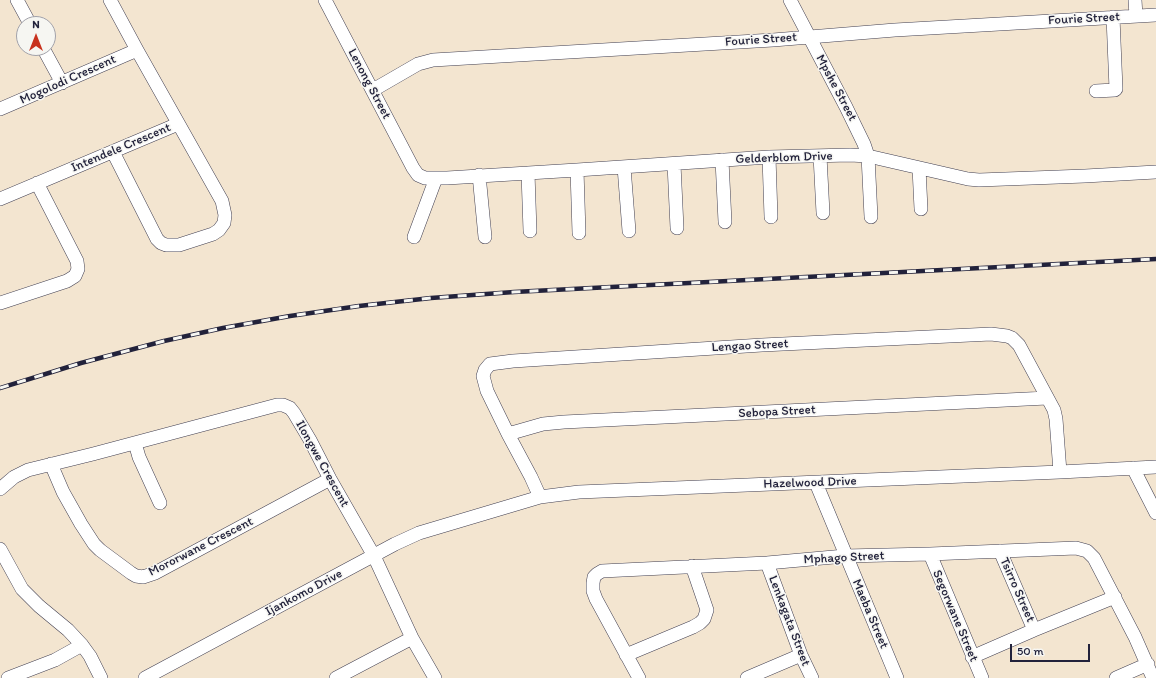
<!DOCTYPE html>
<html>
<head>
<meta charset="utf-8">
<style>
  body { margin:0 }
  #map { position:relative; width:1156px; height:678px; overflow:hidden; background:#f3e5d0; font-family:Itim,sans-serif }
  canvas { display:block }
  .north { position:absolute; left:16px; top:16px; width:40px; height:40px; box-sizing:border-box; background:#f6f6f2; border:1px solid #a1a1a9; border-radius:50%; rotate:0deg; font-size:11px; font-weight:700; line-height:16px; text-align:center; color:#22223b }
  .north::after { content:''; display:block; margin:auto; width:14px; height:18px; background:#c8321e; clip-path:polygon(50% 0,100% 100%,50% 72%,0 100%) }
  .scale { position:absolute; left:1010px; top:644px; width:80px; height:18px; box-sizing:border-box; border:2px solid #22223b; border-top:0; padding-left:5px; font-size:12px; line-height:14px; white-space:nowrap; color:#22223b; -webkit-text-stroke:3px #f6f6f2; paint-order:stroke }
</style>
</head>
<body>
<div id="map">
<canvas width="1156" height="678"></canvas>
<div class="north">N</div>
<div class="scale">50 m</div>
</div>
<script>
const context = document.querySelector('canvas').getContext('2d');
context.lineJoin = 'round';
const poly = rows => new Path2D(rows.map(r => 'M' + r).join(''));
function stroke(path, color, width, dash) { context.strokeStyle = color; context.lineWidth = width; context.lineCap = dash ? 'butt' : 'round'; context.setLineDash(dash || []); context.stroke(path); }
function label(font, color, halo, rows, align = 'center') {
  context.font = font + ' Itim,sans-serif'; context.lineWidth = 3; context.setLineDash([]); context.textBaseline = 'middle'; context.strokeStyle = halo; context.fillStyle = color; for (const [text, x, y, turn = 0] of rows) {
    context.save(); context.translate(x, y); context.rotate((+turn || 0) * Math.PI / 180); context.textAlign = isNaN(turn) ? turn : align; if (halo) context.strokeText(text, 0, 0); context.fillText(text, 0, 0); context.restore();
  }
}
const minor = poly([
  [17,0,30,24],
  [110,0,137,50,222,201,225,215,224,223,219,230,213,234,179,245,166,245,161,243,157,239,113,152],
  [325,0,413,168,418,175,425,178,447,178,577,170,769,157,850,155,868,156,968,179,979,180,1085,176,1156,172],
  [790,0,846,107,864,144,868,156,871,217],
  [1135,0,1136,16],
  [43,48,62,83],
  [373,90,418,64,433,60,773,40,895,30,1156,15],
  [1096,91,1115,90,1116,89,1113,17],
  [0,109,137,50],
  [820,156,823,213],
  [769,157,771,217],
  [722,160,725,222],
  [674,164,677,228],
  [624,167,629,231],
  [919,168,921,209],
  [577,170,579,233],
  [528,173,530,231],
  [479,175,485,237],
  [0,199,178,124],
  [414,237,436,178],
  [0,303,67,281,75,276,78,269,77,261,37,183],
  [508,434,543,424,564,422,1047,398],
  [135,443,139,457,160,503],
  [51,464,63,492,81,524,94,544,100,550,131,573,136,576,143,577,155,573,330,479],
  [1133,468,1156,513],
  [816,483,897,678],
  [0,489,14,477,28,470,93,454,277,405,283,405,290,408,294,413,310,440,330,479,374,556,412,638,435,678],
  [540,497,531,477,508,434,487,391,483,376,485,370,490,364,513,361,762,345,991,334,1007,336,1012,338,1019,345,1054,410,1056,419,1060,472],
  [0,549,22,589,39,606,68,630,82,645,90,656,101,678],
  [1000,551,1034,630],
  [930,554,982,678],
  [767,563,801,655,812,678],
  [626,655,693,627,700,623,704,619,707,610,692,566],
  [972,657,1034,630,1115,597],
  [8,678,55,660,82,645],
  [145,678,395,544,419,533,540,497,579,492,1060,472,1156,467],
  [336,678,412,638],
  [639,678,596,599,593,591,593,583,594,577,597,574,602,571,767,563,845,556,930,554,1076,548,1087,551,1094,558,1135,637,1153,678],
  [747,678,801,655],
  [1116,678,1148,664]
]);
stroke(minor, '#413f51', 14);
stroke(minor, '#fff', 13);
const rail = poly([
  [0,388,81,363,164,341,223,328,290,316,359,306,431,298,514,292,1156,259]
]);
stroke(rail, '#22223b', 4.5);
stroke(rail, '#f6f6f2', 3, [9]);
label('13px', '#22223b', '#f6f6f2', [
  ["Fourie Street",1084,19,-3],
  ["Fourie Street",761,40,-4],
  ["Mogolodi Crescent",68,80,-24],
  ["Lenong Street",369,84,62],
  ["Mpshe Street",836,88,62],
  ["Intendele Crescent",121,148,-23],
  ["Gelderblom Drive",784,158,-2],
  ["Lengao Street",750,346,-3],
  ["Sebopa Street",777,412,-3],
  ["Ilongwe Crescent",322,464,61],
  ["Hazelwood Drive",810,483,-2],
  ["Mororwane Crescent",201,547,-27],
  ["Mphago Street",844,558,-3],
  ["Tsirro Street",1017,590,66],
  ["Ijankomo Drive",304,593,-28],
  ["Maeba Street",870,614,67],
  ["Segorwane Street",955,616,67],
  ["Lenkagata Street",789,621,69]
]);
</script>
</body>
</html>
